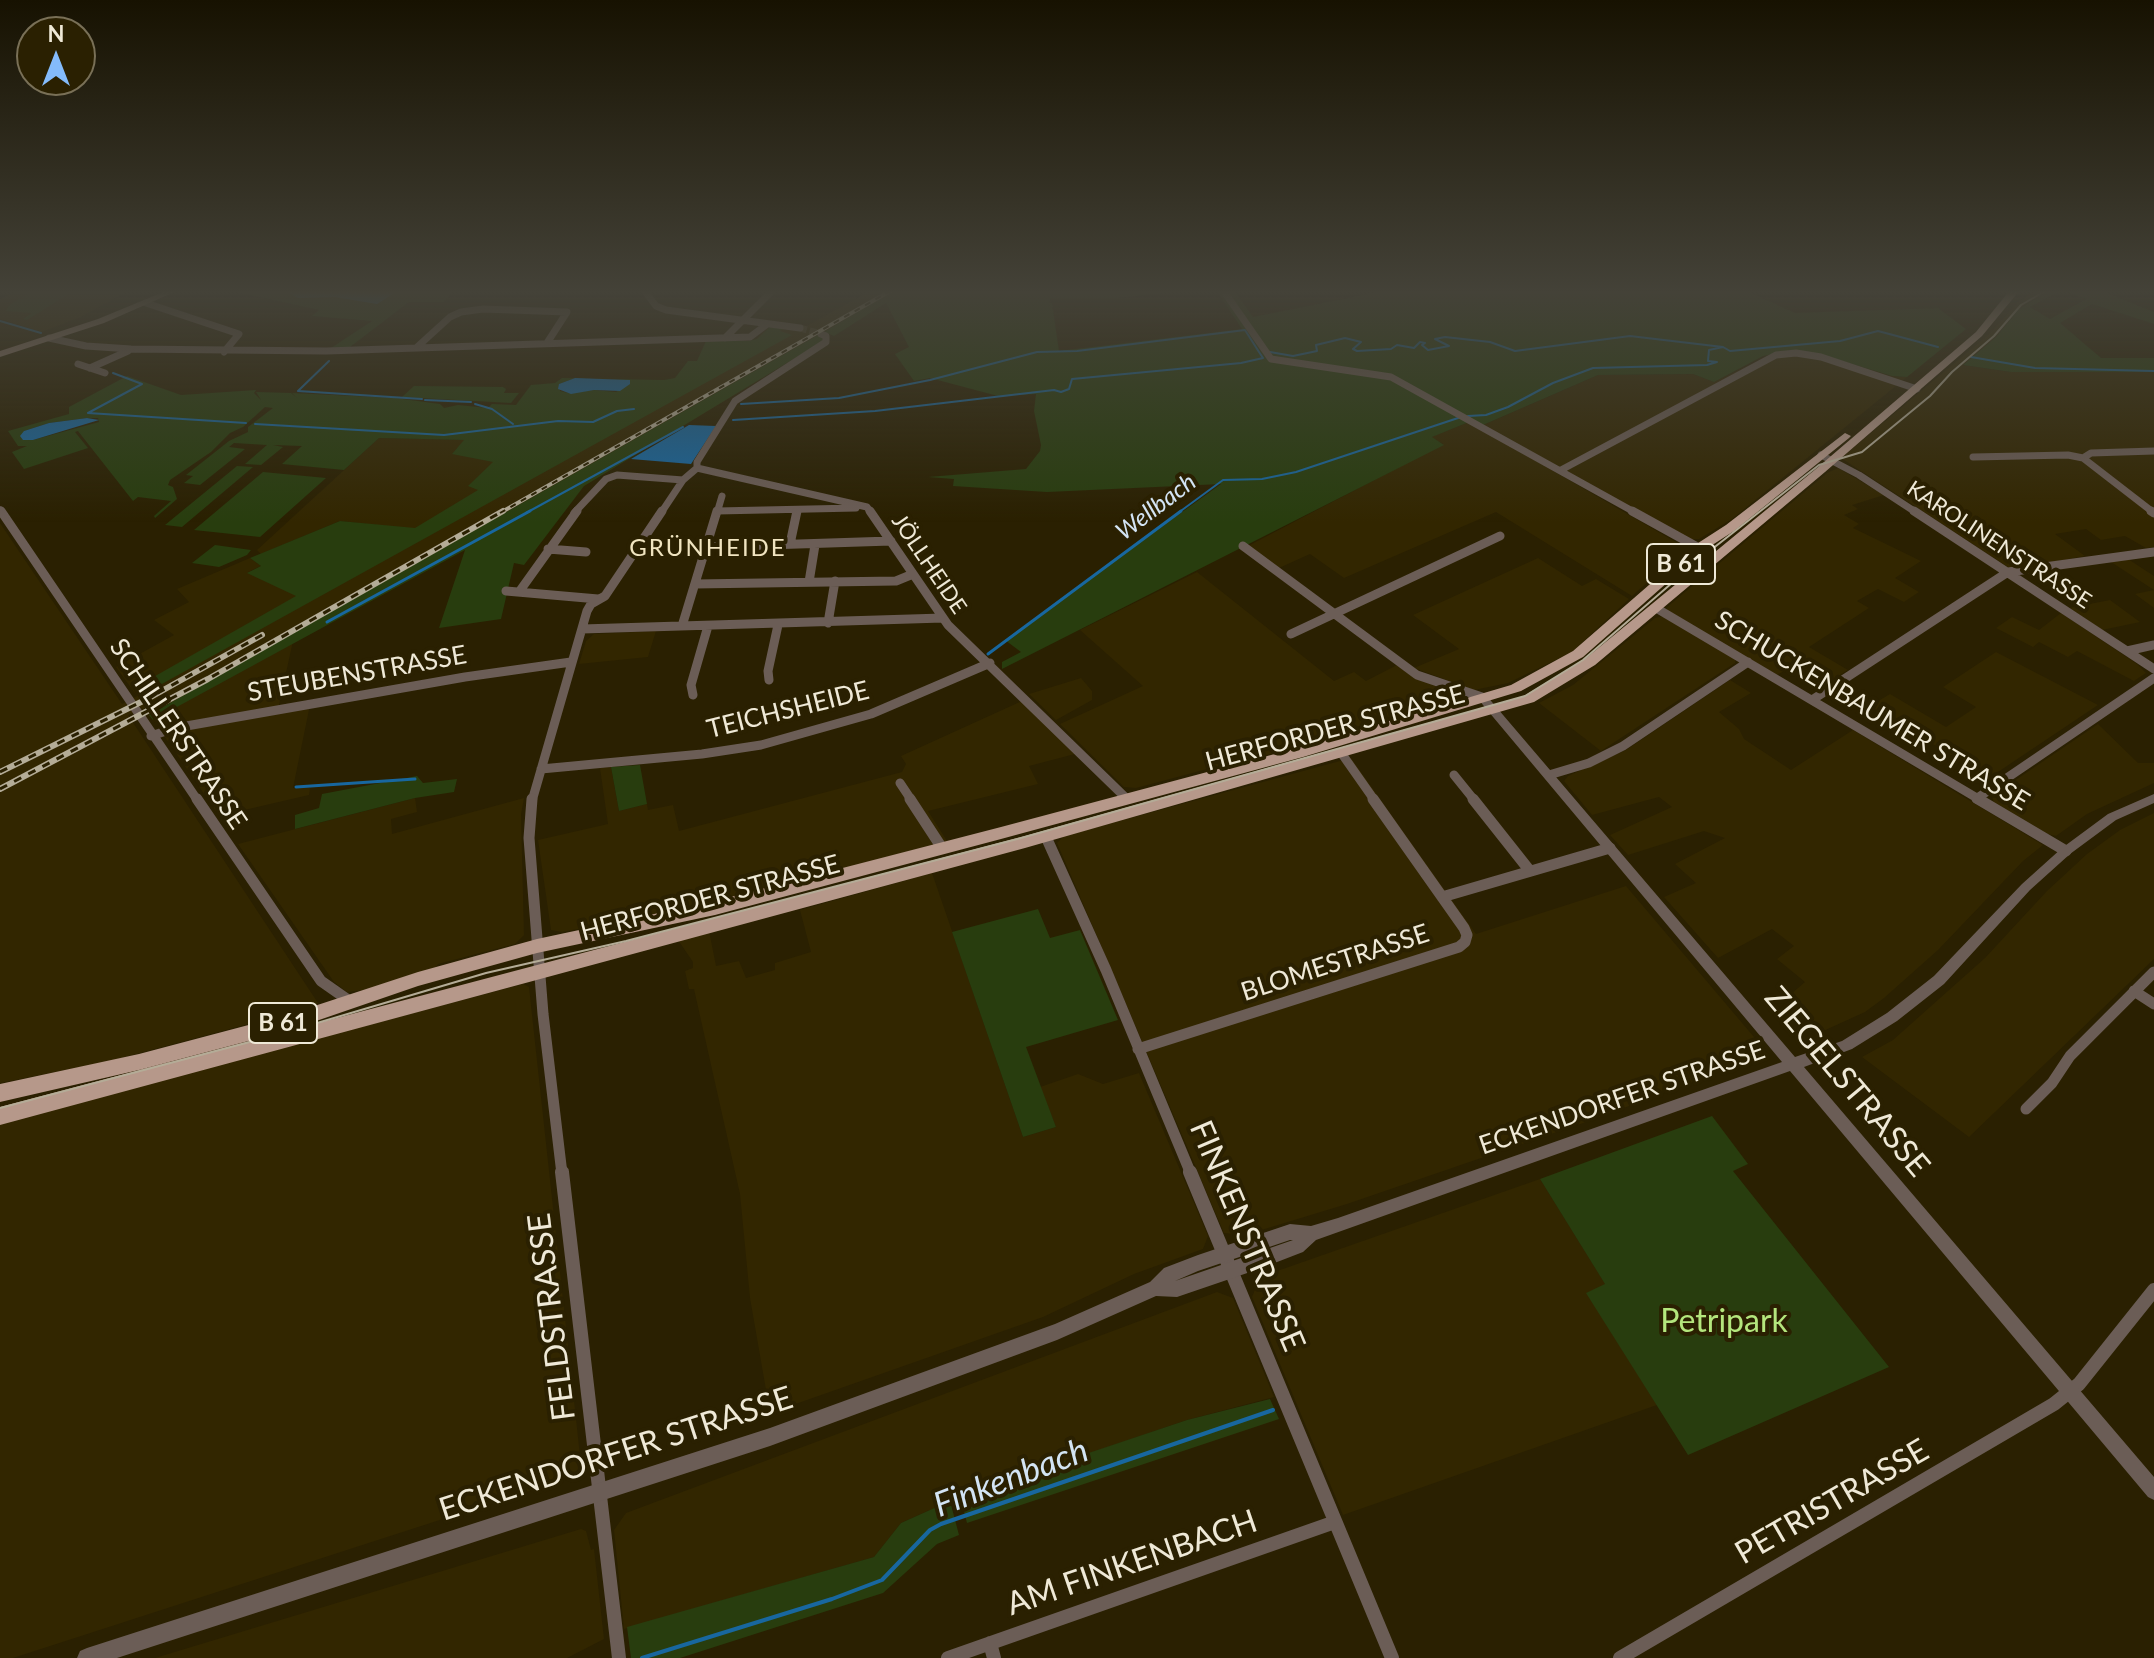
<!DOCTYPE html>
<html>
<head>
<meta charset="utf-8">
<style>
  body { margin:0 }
  #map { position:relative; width:2154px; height:1658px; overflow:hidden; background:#2a2001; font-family:Lato,sans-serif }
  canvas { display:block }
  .north { position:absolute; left:16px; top:16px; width:80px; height:80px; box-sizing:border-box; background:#2a2001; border:2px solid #797057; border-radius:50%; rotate:0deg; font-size:22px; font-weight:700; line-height:32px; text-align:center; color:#efe9d7 }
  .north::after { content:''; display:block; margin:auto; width:28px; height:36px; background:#84bbfb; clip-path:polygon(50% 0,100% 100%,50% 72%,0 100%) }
</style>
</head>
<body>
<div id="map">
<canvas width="2154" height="1658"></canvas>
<div class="north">N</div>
</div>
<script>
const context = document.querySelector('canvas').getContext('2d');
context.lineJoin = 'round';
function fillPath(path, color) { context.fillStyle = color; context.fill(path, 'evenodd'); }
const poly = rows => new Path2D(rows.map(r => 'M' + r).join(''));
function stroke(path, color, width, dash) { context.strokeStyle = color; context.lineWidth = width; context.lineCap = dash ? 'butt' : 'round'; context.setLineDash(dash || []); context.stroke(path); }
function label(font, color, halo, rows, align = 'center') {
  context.font = font + ' Lato,sans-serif'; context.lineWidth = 8; context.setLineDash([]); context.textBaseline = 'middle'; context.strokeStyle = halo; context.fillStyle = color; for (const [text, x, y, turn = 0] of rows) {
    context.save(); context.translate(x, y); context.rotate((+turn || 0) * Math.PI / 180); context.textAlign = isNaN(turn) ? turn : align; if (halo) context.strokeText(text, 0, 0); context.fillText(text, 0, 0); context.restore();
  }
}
fillPath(poly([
  [19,290,130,290,81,317,42,332,0,319,0,299],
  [872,290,901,290,834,334,824,332,823,341,584,486,293,641,279,705,311,700,293,788,310,788,309,795,240,811,222,820,145,708,128,715,318,1003,316,1006,110,1061,0,1083,0,523,122,704,137,696,116,667,174,635,154,620,189,602,177,589,250,558,261,566,248,572,403,528,340,521,261,554,257,550,379,438,465,440,453,453,494,462,471,484,753,342,767,328,799,330],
  [2038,290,2050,290,2019,309,1996,337,1963,365,2011,372,2154,372,2154,547,2146,548,2125,536,2101,540,2086,529,2055,534,2085,556,2020,568,2008,567,1841,458,1988,335,2019,301],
  [1778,351,1819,354,1892,376,1907,377,1732,519,1699,539,1688,539,1483,425,1598,375,1693,374,1714,382],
  [1469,422,1686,548,1632,596,1496,512,1344,578,1310,554,1279,568,1248,546,1443,444,1431,437],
  [1838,468,1884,495,1852,505,1858,509,1844,515,1859,524,1853,528,1921,561,1895,578,1919,592,1904,602,1878,589,1857,601,1869,608,1809,647,1848,670,1827,683,1796,664,1777,675,1668,612,1666,608,1827,473],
  [1538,558,1582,586,1596,579,1629,599,1572,652,1508,683,1474,690,1414,668,1459,649,1413,615],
  [2128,559,2154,576,2154,608,2135,594,2154,590,2111,562],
  [1197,572,1334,681,1354,672,1366,681,1397,665,1417,679,1445,689,1449,698,1238,764,1226,764,1136,788,1124,787,1060,724,1143,686,1080,630],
  [2110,600,2140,622,2102,630,2069,608],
  [2061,613,2137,664,2146,673,2134,681,2077,651,2068,657,2039,642,2033,647,1996,628,2012,617,2039,630],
  [1664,616,1735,659,1735,663,1601,751,1539,703,1573,685,1655,618],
  [656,631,648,657,579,664,586,641,594,634],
  [1996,652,2098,705,1989,778,1870,706,1890,694,1946,727,1976,707,1943,687],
  [1081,678,1092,691,1092,700,1056,720,1029,694],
  [1730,680,1751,693,1719,712,1739,729,1744,739,1791,770,1853,730,2043,845,2023,861,1938,950,1884,998,1865,1012,1821,1032,1784,1000,1805,982,1777,959,1794,946,1772,929,1718,958,1664,897,1696,883,1675,864,1725,838,1704,831,1628,855,1610,835,1672,807,1659,797,1592,815,1564,781,1568,776,1626,750],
  [1022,701,1075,754,1029,766,1038,784,928,811,947,841,711,904,562,932,551,930,538,840,608,824,600,768,611,767,619,811,647,804,648,810,673,805,679,831,902,772,906,764,901,756],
  [2098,724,2138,763,2154,763,2154,783,2087,814,2056,836,2043,833,1994,803,1992,796],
  [1351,758,1476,934,1626,886,1765,1050,1762,1056,1589,1121,1347,1204,1245,1235,1224,1233,1057,843,1064,836],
  [415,798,417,812,391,819,392,834,524,798,521,814,524,935,515,944,438,964,436,967,365,990,347,992,334,982,238,844],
  [2154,813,2154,959,1969,1137,1862,1057,1893,1040,1985,958,2047,891,2087,854,2120,830],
  [932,873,1023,1137,1056,1127,1040,1087,1078,1074,1103,1084,1139,1073,1208,1236,1203,1249,1134,1274,1043,1317,770,1413,750,1298,740,1194,694,989,689,989,685,971,693,968,693,962,678,940,709,931,716,966,739,961,746,978,775,970,775,963,811,952,800,910],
  [523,984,529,987,582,1474,13,1658,0,1658,0,1122],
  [1540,1179,1606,1285,1587,1293,1657,1405,1343,1515,1252,1297,1260,1277],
  [1217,1292,1233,1298,1274,1397,1187,1420,1020,1477,1022,1483,962,1503,960,1497,950,1501,901,1523,874,1557,624,1629,614,1530,626,1513],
  [581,1529,586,1531,591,1550,594,1549,604,1639,567,1658,155,1658]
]), '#322600');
fillPath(poly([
  [34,290,75,290,27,320,23,319,32,313,6,311,9,305],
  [454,290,444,302,409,302,350,347,331,348,372,321,312,316,319,310,232,291],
  [895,290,1189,290,1117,298,1051,298,1049,303,1052,303,1059,351,1242,329,1216,290,1234,290,1253,317,1388,290,1745,290,1795,313,1938,308,1966,329,1907,377,1892,376,1819,354,1793,350,1763,356,1714,382,1693,374,1598,375,1483,425,1469,422,1432,437,1444,445,1002,669,1002,662,1021,652,1005,640,1221,484,1047,492,953,486,954,479,928,477,1026,469,1040,451,1041,445,1034,411,1036,394,998,396,930,378,914,381,895,354,909,347,886,303,834,336,824,332],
  [2050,290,2062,290,2030,307,2050,319,2086,299,2062,290,2100,290,2154,312,2154,324,2092,304,2060,323,2101,358,2154,358,2154,372,2011,372,1963,365,1996,337,2019,309],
  [770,327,784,328,780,331,792,335,160,685,150,679,296,596,247,573,261,566,250,558,340,521,415,528,478,490,468,486,493,462,452,454,464,440,379,438,344,470,282,464,302,446,273,445,283,447,261,465,245,464,267,445,234,443,229,447,245,449,200,485,184,483,193,476,186,475,229,441,248,432,248,427,273,408,265,407,243,427,230,433,211,452,170,480,168,485,173,487,177,499,155,518,154,516,171,501,138,497,133,501,78,431,75,432,88,448,24,469,12,452,27,446,18,446,8,431,69,414,69,407,127,376,181,395,256,390,254,393,261,400,256,392,291,393,297,398,292,393,395,398,440,404,444,408,458,405,488,408,492,404,516,405,531,385,555,383,562,378,664,380,675,378,688,361,697,361,706,341,748,341,757,339],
  [575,378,630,380,630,383,616,392,594,390,568,393,560,391,559,384],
  [87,418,98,418,99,422,33,440,24,431,49,423],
  [818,335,824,338,823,341,584,486,524,565,514,563,501,619,439,628,465,550,153,720,149,715],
  [414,386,503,387,506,389,504,393,519,393,511,403,402,397],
  [237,466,253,467,182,527,165,525],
  [263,472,326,478,260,537,194,530],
  [215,545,251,550,247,555,219,567,192,563],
  [640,765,647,804,619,811,611,767],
  [417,776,423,783,457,779,454,792,415,798,295,829,295,815,319,808,322,794],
  [1038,909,1050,938,1080,930,1118,1020,1026,1047,1056,1127,1023,1137,952,932],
  [1712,1116,1748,1164,1733,1171,1889,1367,1688,1455,1586,1293,1605,1284,1540,1179],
  [1270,1399,1279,1419,967,1523,962,1503,1021,1483,1020,1476,1187,1420],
  [950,1501,959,1535,937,1544,883,1593,680,1658,631,1658,627,1627,874,1557,901,1523]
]), '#283d0e');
fillPath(poly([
  [284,290,399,290,377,304,335,297,298,298],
  [575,378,630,380,630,384,620,391,594,390,571,394,558,389,559,384],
  [87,418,99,420,33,440,23,440,20,436,24,431,49,423],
  [689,425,716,426,691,464,631,459]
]), '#18679f');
stroke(poly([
  [0,321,41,333],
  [1270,352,1293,356,1317,351,1316,345,1345,338,1361,342,1353,349,1357,351,1391,349,1397,345,1414,348,1420,342,1425,343,1422,345,1428,350,1449,346,1435,339,1445,337,1490,342,1515,351,1630,336,1723,347],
  [1971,357,2035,368,2154,371],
  [329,361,298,391,422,399],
  [425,400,471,402],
  [475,404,492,409,513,424],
  [741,404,839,398,930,380,1037,352,1077,351,1245,330,1259,352],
  [88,413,246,423],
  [88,413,142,384,113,373],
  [1468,416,1486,415,1508,407,1553,383,1593,368,1707,365,1717,362,1708,361,1709,350,1723,347,1730,351,1840,341,1878,331,1938,347],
  [733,420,875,411,1054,390,1061,392,1069,389,1072,379,1241,363,1263,358,1259,352],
  [255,424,444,435,558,421,593,422,617,411,634,409],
  [526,513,683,427],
  [1178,513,1223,480,1262,479,1296,472,1461,417]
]), '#18679f', 2);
stroke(poly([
  [327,622,530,511],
  [988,654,1181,511],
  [296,787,415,779]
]), '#18679f', 3);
stroke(poly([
  [642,1658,832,1599,882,1580,930,1530,941,1524,1273,1410]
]), '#18679f', 4);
stroke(poly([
  [800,328,821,334]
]), '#483e21', 7, [7, 3]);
stroke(poly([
  [644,290,656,306,666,310,800,328],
  [1223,290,1271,359,1391,377,1636,513],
  [146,303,239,334,224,352],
  [821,334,826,336,826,342,735,401,697,462,697,468,867,507,871,513],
  [49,338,86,346,131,349,326,351,750,337,766,325],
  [725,338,773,290],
  [416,348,450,317,461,312,483,309,567,312,547,343],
  [78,364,105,373],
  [90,368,128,351],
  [1821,455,1859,475,1917,513],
  [1973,457,2068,455,2083,458,2091,453,2154,451],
  [2083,458,2154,513],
  [1561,470,1776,355,1796,353,1821,357,1917,389],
  [0,510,2,513],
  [717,511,856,508],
  [574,513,606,479,617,475,683,480],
  [661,513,683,480,697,468],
  [717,513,722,496],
  [796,513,797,510]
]), '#6b5d56', 7);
stroke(poly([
  [1,511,198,801],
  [870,511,948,625,1127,799],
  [1632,511,1699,548],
  [1914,511,2154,669],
  [2151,511,2154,513],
  [790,544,797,511],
  [1243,546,1417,675,1482,697],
  [706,547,891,541],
  [548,549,586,552],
  [809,582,815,545],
  [695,584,896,581,913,574],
  [506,591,598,599],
  [519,592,577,511],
  [1656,608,1982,801],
  [828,623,835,581],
  [682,626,717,511],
  [582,629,943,618],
  [1291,634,1500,536],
  [2127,651,2154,645],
  [769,680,768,671,778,625],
  [693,695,691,685,708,626],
  [1812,700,2008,572,2154,552],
  [151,736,175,728,465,677,571,662],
  [1342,754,1375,801],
  [541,769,702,754,761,745,871,714,990,663],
  [1454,775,1475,801],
  [1549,775,1589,763,1623,746,1748,662],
  [900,783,912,801],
  [1976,799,2154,678],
  [532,801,587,611,591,604,605,596,662,511]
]), '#6b5d56', 9);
stroke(poly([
  [197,799,321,981,351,1002],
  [532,799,529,838,543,1014,562,1174],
  [910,799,942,848],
  [1473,799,1530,871],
  [1978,799,2066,851],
  [1046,837,1106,970,1191,1174],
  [1442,897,1610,848],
  [2134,991,2154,1004],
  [1138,1049,1459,947,1465,942,1467,935,1464,928,1373,799],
  [2026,1109,2052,1083,2070,1056,2154,972]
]), '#6b5d56', 11);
stroke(poly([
  [562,1172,619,1658],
  [1190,1172,1392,1658],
  [990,1643,994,1658],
  [948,1658,1335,1522],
  [1620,1658,2054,1404,2079,1384,2154,1290]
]), '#6b5d56', 14);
fillPath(poly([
  [1482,693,1486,695,1795,1057,1842,1041,1887,1013,1934,976,2022,884,2062,848,2108,814,2154,794,2154,803,2116,820,2070,854,2030,890,1944,984,1897,1021,1852,1049,1804,1067,2154,1477,2154,1500,2148,1497,1790,1071,1316,1240,1303,1252,1259,1269,1177,1297,1156,1296,1057,1340,770,1446,117,1658,77,1658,80,1651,87,1648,770,1428,1055,1324,1150,1282,1164,1268,1198,1255,1290,1224,1311,1226,1338,1218,1782,1062,1478,699,1477,697,1478,695,1482,693],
  [1290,1240,1293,1240,1175,1281,1198,1271,1290,1240]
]), '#6b5d56');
fillPath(poly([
  [168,290,179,290,104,323,0,357,0,351,98,319,168,290]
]), '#957e73');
fillPath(poly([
  [2010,290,2020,290,1982,336,1825,472,1595,665,1534,702,1025,848,0,1125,0,1107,1025,836,1524,696,1585,659,1817,468,1976,332,2010,290],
  [1845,433,1851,436,1849,438,1734,531,1703,551,1583,657,1521,691,1303,757,1001,839,715,915,537,953,418,986,290,1030,139,1070,0,1102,0,1084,139,1054,290,1014,418,972,537,939,715,901,1001,827,1301,747,1511,685,1573,651,1695,545,1726,525,1845,433]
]), '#b6988a');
stroke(poly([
  [0,1108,280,1034,486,973,626,941,1021,838,1525,696,1583,660,1702,557,1819,465,1862,452,1930,396,1952,372,1994,336,2021,305,2047,290]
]), '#b4ac97', 2);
const railFar1 = poly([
  [500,513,892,290]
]);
const rail = poly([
  [0,772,149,698,262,635],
  [0,789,208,679,503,511]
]);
stroke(railFar1, '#b4ac97', 4);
stroke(rail, '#b4ac97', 6);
stroke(railFar1, '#2a2001', 2, [6]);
stroke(rail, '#2a2001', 3, [8]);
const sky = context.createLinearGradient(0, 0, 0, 522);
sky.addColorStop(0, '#171201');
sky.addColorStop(0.56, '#444238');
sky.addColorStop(1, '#44423800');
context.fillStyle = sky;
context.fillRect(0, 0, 2154, 522);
label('22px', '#efe9d7', '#2a2001', [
  ["KAROLINENSTRASSE",1999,545,33],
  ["JÖLLHEIDE",929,564,56]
]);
label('italic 24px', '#d3e4f4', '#2a2001', [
  ["Wellbach",1156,507,-37]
]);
context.letterSpacing = '2px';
label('24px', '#f0e4c0', '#2a2001', [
  ["GRÜNHEIDE",708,548]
]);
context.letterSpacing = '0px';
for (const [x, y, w] of [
  [1681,564,68],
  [283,1023,68]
]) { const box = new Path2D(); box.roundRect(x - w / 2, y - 20, w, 40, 6); context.fillStyle = '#2a2001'; context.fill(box); stroke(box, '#efe9d7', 2); }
label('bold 24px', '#efe9d7', null, [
  ["B 61",1681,564],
  ["B 61",283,1023]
]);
label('26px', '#efe9d7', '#2a2001', [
  ["STEUBENSTRASSE",357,674,-10],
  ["TEICHSHEIDE",788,710,-14],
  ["SCHUCKENBAUMER STRASSE",1872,711,31],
  ["HERFORDER STRASSE",1335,728,-15],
  ["SCHILLERSTRASSE",178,734,56],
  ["HERFORDER STRASSE",710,898,-15],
  ["BLOMESTRASSE",1335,963,-18],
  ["ECKENDORFER STRASSE",1622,1098,-19]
]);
label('32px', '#efe9d7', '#2a2001', [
  ["ZIEGELSTRASSE",1847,1082,50],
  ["FINKENSTRASSE",1247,1236,67],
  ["FELDSTRASSE",552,1317,-97],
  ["ECKENDORFER STRASSE",616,1454,-18],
  ["PETRISTRASSE",1832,1502,-30],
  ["AM FINKENBACH",1132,1563,-19]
]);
label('32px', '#b4e67d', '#2a2001', [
  ["Petripark",1724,1322]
]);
label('italic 34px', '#d3e4f4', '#2a2001', [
  ["Finkenbach",1011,1478,-21]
]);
</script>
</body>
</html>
